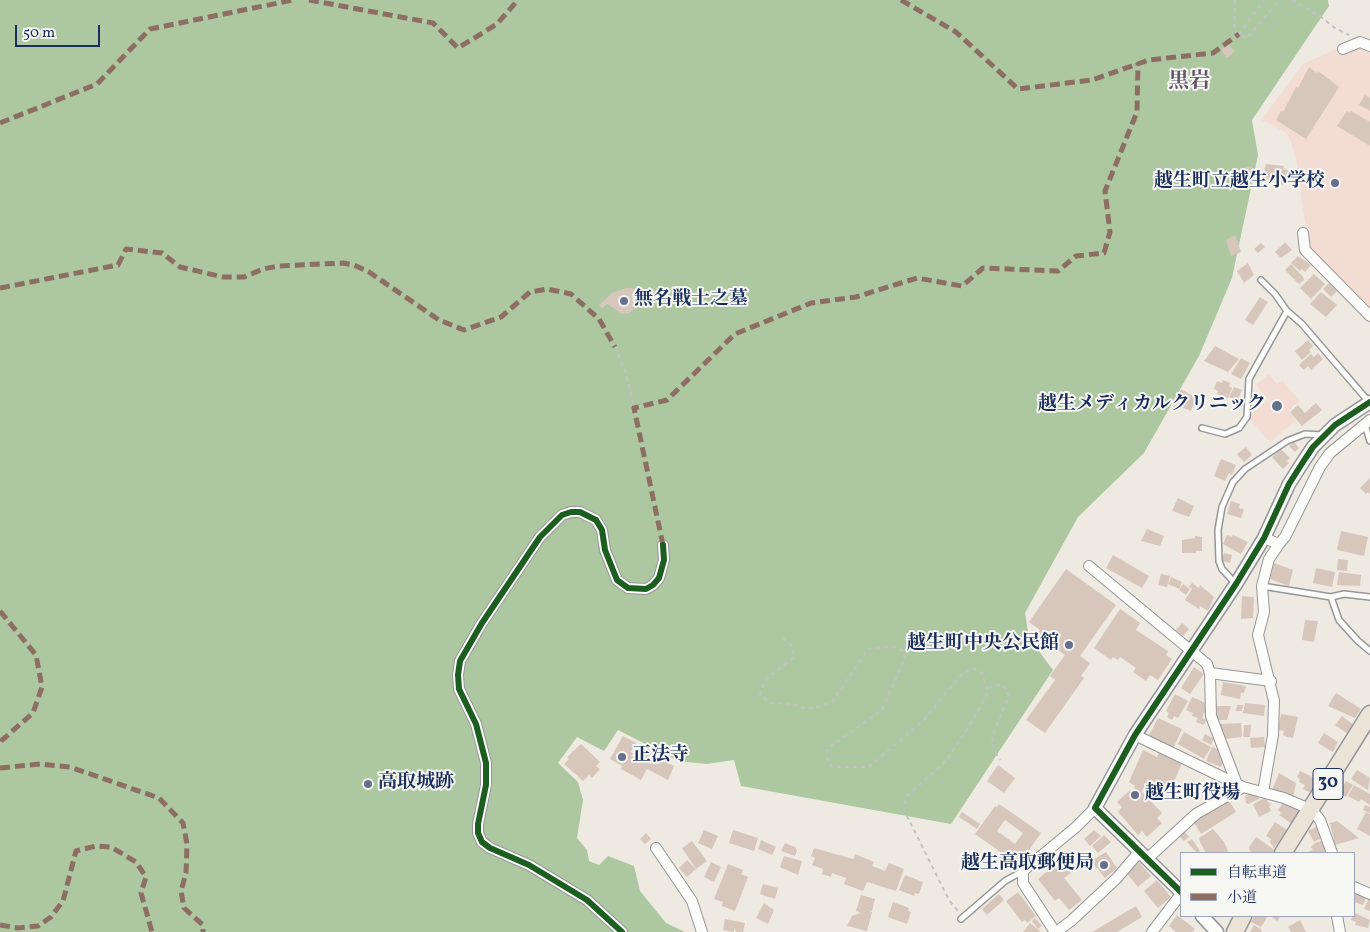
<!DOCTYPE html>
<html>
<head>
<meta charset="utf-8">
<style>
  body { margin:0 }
  #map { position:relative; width:1370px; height:932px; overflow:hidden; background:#eeeae1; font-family:Vollkorn,"Noto Serif JP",serif }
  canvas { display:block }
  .legend { position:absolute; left:1180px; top:852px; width:175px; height:65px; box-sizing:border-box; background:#f6f6f2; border:1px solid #9ea6b7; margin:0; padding:6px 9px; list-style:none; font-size:15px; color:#1b2f5e }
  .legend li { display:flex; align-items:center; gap:10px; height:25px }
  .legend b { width:25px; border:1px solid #9ea6b7 }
  .scale { position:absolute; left:15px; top:25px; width:85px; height:22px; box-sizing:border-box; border:2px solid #1b2f5e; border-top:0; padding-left:6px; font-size:15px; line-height:18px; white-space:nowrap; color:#1b2f5e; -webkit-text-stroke:4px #f6f6f2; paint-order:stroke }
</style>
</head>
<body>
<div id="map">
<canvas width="1370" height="932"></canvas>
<ul class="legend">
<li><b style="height:6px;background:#1b5e20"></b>自転車道</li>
<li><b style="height:6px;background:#8d6e63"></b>小道</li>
</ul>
<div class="scale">50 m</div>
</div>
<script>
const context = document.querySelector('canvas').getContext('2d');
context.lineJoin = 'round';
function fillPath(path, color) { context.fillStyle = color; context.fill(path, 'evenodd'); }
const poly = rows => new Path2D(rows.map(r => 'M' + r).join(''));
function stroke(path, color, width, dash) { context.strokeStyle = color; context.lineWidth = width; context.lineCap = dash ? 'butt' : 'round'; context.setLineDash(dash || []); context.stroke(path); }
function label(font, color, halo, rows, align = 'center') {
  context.font = font + ' Vollkorn,"Noto Serif JP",serif'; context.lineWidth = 4; context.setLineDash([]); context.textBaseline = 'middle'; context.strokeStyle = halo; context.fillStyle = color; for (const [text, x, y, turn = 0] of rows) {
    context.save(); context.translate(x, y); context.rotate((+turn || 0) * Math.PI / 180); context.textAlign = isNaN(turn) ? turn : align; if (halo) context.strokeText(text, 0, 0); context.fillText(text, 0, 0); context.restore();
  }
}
fillPath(poly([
  [1359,47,1370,53,1370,309,1308,247,1298,169,1292,144,1287,133,1261,120,1303,64,1336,49,1346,52],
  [1269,374,1277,384,1282,380,1300,401,1288,411,1296,420,1270,442,1248,417,1268,400,1256,385]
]), '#f3dcd4');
fillPath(poly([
  [0,0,1328,0,1329,6,1252,120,1258,155,1232,278,1199,356,1144,453,1078,517,1025,613,1029,638,1053,670,951,824,741,786,734,760,707,764,678,761,618,730,604,751,577,737,558,763,578,782,583,800,577,838,587,850,589,861,599,865,608,856,634,866,640,891,666,923,685,932,0,932]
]), '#adc8a0');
fillPath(poly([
  [1228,44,1235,52,1227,58,1221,50],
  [1309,67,1317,73,1318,71,1339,87,1306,139,1276,120,1281,111,1283,112,1296,87,1298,88],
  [1365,95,1370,98,1370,111,1359,105],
  [1347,111,1350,113,1351,111,1370,122,1370,146,1337,126],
  [1266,164,1284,166,1283,169,1288,170,1284,185,1262,179],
  [1251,166,1255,178,1236,185,1234,180,1231,180,1229,173],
  [1235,235,1241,252,1231,256,1226,240],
  [1285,242,1292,250,1281,258,1275,252],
  [1261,243,1265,247,1258,253,1254,249],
  [1298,256,1311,265,1305,272,1302,269,1300,271,1291,263],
  [1248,263,1254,275,1244,283,1237,271],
  [1291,264,1303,277,1304,280,1299,284,1285,270],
  [1314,274,1325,284,1311,299,1300,288],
  [1329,283,1337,291,1331,297,1323,289],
  [626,288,639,289,653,295,652,298,646,296,642,304,629,313,622,314,607,304,602,308,599,305,612,293],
  [1321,292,1337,305,1326,317,1310,304],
  [1260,297,1268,302,1253,325,1245,320],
  [1308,340,1313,346,1309,350,1311,352,1302,360,1295,351],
  [1215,346,1239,359,1228,372,1204,361],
  [1318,353,1323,359,1311,370,1308,366,1304,370,1299,365,1311,354,1314,357],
  [1241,358,1250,363,1241,379,1231,374],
  [1223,380,1230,383,1229,386,1232,388,1228,398,1217,394,1218,391,1214,389,1217,381,1222,383],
  [1234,387,1242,390,1237,401,1229,397],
  [1181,389,1196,398,1191,411,1181,407,1179,410,1173,407],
  [1316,403,1322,410,1302,426,1290,412,1298,405,1305,413],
  [1294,442,1299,448,1295,452,1289,446],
  [1246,447,1252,455,1244,462,1237,454],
  [1281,449,1290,458,1287,461,1289,463,1283,469,1272,457],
  [1221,459,1236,465,1232,475,1229,473,1225,481,1214,476],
  [1370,478,1370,494,1368,492,1366,494,1360,488],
  [1178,498,1194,506,1189,517,1172,511],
  [1231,501,1240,504,1239,508,1244,509,1241,518,1227,514],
  [1147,529,1164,536,1160,546,1141,541],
  [1341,531,1368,537,1364,556,1337,550],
  [1227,535,1232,537,1233,535,1248,542,1241,554,1223,544],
  [1195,536,1202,537,1202,551,1196,551,1196,553,1182,553,1182,540,1195,538],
  [1224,553,1232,555,1230,563,1222,561],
  [1113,555,1149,576,1142,588,1106,568],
  [1338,559,1348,560,1347,571,1337,570],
  [1274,563,1293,570,1289,586,1270,579],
  [1316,568,1335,572,1332,587,1313,583],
  [1066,569,1116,605,1080,656,1090,663,1081,676,1084,678,1045,733,1026,720,1055,680,1050,676,1065,655,1036,635,1040,630,1029,622],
  [1339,572,1361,575,1360,586,1337,585],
  [1161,574,1170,576,1167,587,1158,585],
  [1171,577,1182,582,1179,589,1168,584],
  [1192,583,1199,588,1200,585,1214,597,1208,611,1200,606,1199,609,1185,600,1192,589,1189,587],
  [1183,584,1190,589,1186,595,1179,590],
  [1242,596,1254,597,1253,618,1241,619],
  [1120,609,1140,623,1136,630,1168,651,1166,655,1172,659,1158,680,1150,675,1146,681,1133,672,1136,668,1120,657,1118,660,1113,657,1111,660,1094,648],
  [1305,620,1318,621,1314,642,1302,640],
  [1182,623,1189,629,1183,636,1176,630],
  [1194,667,1204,674,1190,694,1181,688],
  [1223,682,1246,686,1244,693,1241,693,1240,699,1221,695],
  [1336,693,1361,709,1355,718,1328,706],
  [1175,694,1188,701,1178,718,1174,716,1172,720,1167,717,1169,713,1166,711],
  [1192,697,1208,704,1202,718,1206,720,1204,725,1196,722,1198,718,1192,716,1193,713,1186,710],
  [1245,703,1265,705,1264,716,1243,713],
  [1237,705,1243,705,1242,711,1236,711],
  [1213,706,1231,706,1227,720,1215,720],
  [1281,714,1298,717,1293,738,1287,737,1283,735,1284,731,1278,730],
  [1342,716,1355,726,1348,734,1335,725],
  [1158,718,1182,729,1173,749,1148,737],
  [1241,723,1242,737,1224,739,1224,734,1221,734,1220,724],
  [1244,725,1251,725,1250,737,1243,737],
  [1184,732,1211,747,1204,759,1178,744],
  [1324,733,1338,742,1333,752,1318,743],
  [1205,734,1214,739,1211,745,1202,740],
  [623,736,636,743,631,752,633,754,631,756,635,758,642,745,653,751,647,762,650,764,653,758,658,761,659,758,674,766,668,780,647,769,641,780,621,769,622,766,610,759],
  [1264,737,1265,747,1251,748,1250,738],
  [581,744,600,762,596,766,600,769,592,778,589,775,583,781,564,764,569,759,567,757],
  [1212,747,1223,751,1225,757,1221,767,1206,761],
  [1143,750,1157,757,1159,752,1182,763,1169,793,1164,790,1160,798,1143,789,1142,792,1162,813,1157,818,1162,823,1147,837,1142,831,1138,835,1118,812,1122,807,1117,802,1130,790,1133,792,1135,786,1129,782],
  [998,765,1015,778,1004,793,987,781],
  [1357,770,1370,778,1368,790,1351,779],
  [1300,771,1319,780,1313,794,1303,789,1305,785,1299,782,1300,779,1297,777],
  [1279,773,1296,783,1293,798,1272,790],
  [1346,781,1353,785,1346,797,1339,793],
  [1354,785,1370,794,1370,805,1361,799,1359,802,1348,796],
  [1256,791,1259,799,1248,804,1246,803,1245,796],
  [1265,798,1271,805,1269,806,1271,811,1259,817,1253,804],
  [1228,799,1236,812,1201,834,1193,821],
  [1285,800,1302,808,1292,824,1279,815,1281,813,1278,810],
  [999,804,1041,833,1025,856,1020,853,1011,866,999,857,1002,853,975,834,995,806,997,807],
  [1005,820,1023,833,1015,844,997,831],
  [1365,805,1370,807,1370,813,1363,810],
  [962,812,980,824,977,829,959,817],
  [1366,812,1370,814,1370,836,1357,829],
  [1337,821,1359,838,1335,845,1330,823],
  [1275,822,1287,830,1274,848,1270,842,1271,839,1266,836],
  [1318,826,1324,837,1314,842,1308,831],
  [1213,829,1224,842,1228,851,1225,853,1206,853,1200,842,1199,838],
  [704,830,718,836,712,849,698,843],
  [733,830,758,838,754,851,729,843],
  [1094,830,1101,836,1090,846,1084,839],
  [1183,830,1189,837,1184,841,1178,835],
  [646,833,651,839,645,844,640,839],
  [1104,835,1111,842,1098,853,1092,846],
  [1256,837,1276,851,1275,853,1253,853,1250,851,1249,847],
  [1192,839,1200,851,1197,853,1187,842],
  [761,840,776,847,772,855,758,849],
  [1324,840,1329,853,1305,853,1313,850,1311,847,1315,843],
  [692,841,707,861,696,869,682,848],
  [785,843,795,847,797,850,795,856,781,851],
  [814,848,853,859,855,854,874,862,872,866,885,871,889,863,904,869,896,891,867,882,863,891,844,884,846,878,832,873,831,877,822,874,823,869,812,865,815,858,811,856],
  [1106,852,1117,868,1105,878,1091,861],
  [784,856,802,861,798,875,780,867],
  [687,860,696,869,687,877,679,868],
  [1061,860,1071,873,1064,878,1082,900,1069,910,1059,898,1055,901,1038,879],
  [1137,860,1151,876,1138,887,1125,871],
  [711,862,721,867,714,882,704,877],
  [728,864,743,870,741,874,748,877,735,911,722,906,723,902,714,899],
  [905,875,923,882,919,894,915,893,914,896,899,890],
  [1157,880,1171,897,1158,908,1144,891],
  [763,884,778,888,775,899,760,894],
  [1018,892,1036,916,1027,923,1025,920,1022,922,1006,901],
  [1354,893,1366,898,1363,905,1354,902],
  [999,894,1004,900,987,915,982,909],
  [861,895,875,899,872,911,867,910,872,912,867,931,847,926,852,916,860,913,866,915,856,911],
  [1368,900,1370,900,1370,911,1364,909],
  [893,902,909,908,908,911,911,912,907,924,888,917],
  [764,903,774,910,768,924,756,918],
  [1136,906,1142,917,1117,932,1092,932],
  [1355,913,1370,920,1368,928,1355,925,1356,922,1351,920],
  [1177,915,1195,929,1192,932,1176,932,1169,926],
  [1254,916,1268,916,1261,927,1251,922],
  [1271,916,1281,916,1277,921],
  [1035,918,1042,926,1038,929,1032,921],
  [725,919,745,923,743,932,736,932,734,928,734,932,723,930],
  [1300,920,1306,932,1291,932,1288,927],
  [1030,923,1041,932,1023,932],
  [1254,925,1262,930,1261,932,1250,932]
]), '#d7c6bc');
const service = poly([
  [1261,280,1275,294,1287,311,1302,324,1369,402],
  [1365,425,1370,441],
  [1202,428,1225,434,1239,428,1247,417,1249,379,1287,311],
  [1236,584,1222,569,1219,561,1218,530,1222,507,1233,482,1245,469,1287,441,1305,434,1323,435],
  [1262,586,1331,597,1344,594,1370,597],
  [1331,597,1339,620,1358,641,1370,651],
  [961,919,1005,881,1023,871]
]);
const minor = poly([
  [1343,49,1360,42,1370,46],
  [1303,233,1305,250,1370,316],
  [1279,544,1285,537,1320,467,1330,453,1370,420],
  [1089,566,1207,664,1210,673,1211,716,1236,782],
  [1210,673,1271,681],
  [1135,735,1243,787,1284,798,1312,810,1320,820,1332,853],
  [1263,792,1273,735,1274,701,1258,635,1264,612,1262,586,1269,559,1279,544,1264,538],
  [656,848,692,901,702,932],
  [1148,858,1196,814,1243,787],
  [1354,887,1370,894],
  [1337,916,1340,932],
  [622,932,587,900,529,865,490,848,482,842,478,833,478,824,486,785,486,763,476,724,459,689,458,675,460,661,482,623,540,537,562,515,571,512,580,512,596,520,602,530,605,550,617,580,628,588,646,589,653,585,659,578,664,560,663,545],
  [1055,932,1023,883,1023,871,1076,827,1095,808],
  [1056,932,1071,921,1117,878,1140,851],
  [1152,932,1181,894]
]);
const tertiary = poly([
  [1181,892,1095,808,1135,735,1236,584,1264,538,1289,484,1303,462,1313,447,1335,425,1370,402],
  [1202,916,1217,932]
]);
const primary = poly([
  [1283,853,1370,714],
  [1235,932,1243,916]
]);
stroke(service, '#95969a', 8);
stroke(minor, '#95969a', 12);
stroke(tertiary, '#95969a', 15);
stroke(primary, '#95969a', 19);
stroke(poly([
  [1235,0,1234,31,1247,38,1279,0],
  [1292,0,1321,17,1335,28,1349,35],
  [1239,34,1264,0],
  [615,347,625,370,634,408],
  [783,638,793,647,793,658,766,679,760,695,770,703,793,704,804,708,814,708,832,702,865,654,870,649,893,646,904,651,905,657,902,664,882,710,828,748,827,758,832,767,869,767,923,721,961,675,969,670,976,669,982,673,988,692,973,720,946,761,907,796,904,807,905,812,949,900,958,911],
  [988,688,998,685,1005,687,1009,696,992,736,993,748,1000,760]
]), '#c0c1c4', 2, [4, 4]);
stroke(service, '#fcfcfa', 5);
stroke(minor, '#fcfcfa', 10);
stroke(tertiary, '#fcfcfa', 12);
stroke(primary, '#ebe3d8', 16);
stroke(poly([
  [309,0,433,23,458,48,497,24,518,0],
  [901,0,956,32,1018,89,1092,80,1149,60,1213,53,1239,34],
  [0,123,97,84,150,29,293,0],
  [0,288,118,265,126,249,162,253,180,267,223,277,244,277,263,269,279,266,343,263,354,265,369,272,439,320,464,330,501,317,530,292,547,289,571,294,599,319,615,347],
  [663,545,634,408,667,400,735,334,811,303,856,297,917,278,962,286,983,268,1058,271,1076,256,1104,253,1110,232,1105,191,1137,112,1138,63],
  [0,611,36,655,42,687,33,713,1,741,0,746],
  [0,768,40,764,70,767,159,798,183,823,187,844,186,873,181,891,184,908,203,925,203,932],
  [0,925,18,928,38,926,51,917,63,901,76,851,96,846,111,847,136,862,146,877,141,893,152,932]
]), '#8d6e63', 5, [10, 5]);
stroke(poly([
  [1181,892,1095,808,1135,735,1236,584,1264,538,1289,484,1303,462,1313,447,1335,425,1370,402],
  [622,932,587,900,529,865,490,848,482,842,478,833,478,824,486,785,486,763,476,724,459,689,458,675,460,661,482,623,540,537,562,515,571,512,580,512,596,520,602,530,605,550,617,580,628,588,646,589,653,585,659,578,664,560,663,545]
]), '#1b5e20', 6);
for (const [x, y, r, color] of [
  [1335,183,5,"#65708c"],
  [624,301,5,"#65708c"],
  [1277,406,6,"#65708c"],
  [1069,645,5,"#65708c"],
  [622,757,5,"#65708c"],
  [368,784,5,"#65708c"],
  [1135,795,5,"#65708c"],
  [1104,865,5,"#65708c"]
]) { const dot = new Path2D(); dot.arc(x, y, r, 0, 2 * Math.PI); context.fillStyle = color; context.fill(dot); stroke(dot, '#f6f6f2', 2); }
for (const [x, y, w] of [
  [1328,784,30]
]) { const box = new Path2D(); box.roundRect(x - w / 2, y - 15.5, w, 31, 4); context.fillStyle = '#f6f6f2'; context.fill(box); stroke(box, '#1b2f5e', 1); }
label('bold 18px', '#1b2f5e', null, [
  ["30",1328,784]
]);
label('bold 19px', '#1b2f5e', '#f6f6f2', [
  ["越生町立越生小学校",1325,183],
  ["無名戦士之墓",634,301,"left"],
  ["越生メディカルクリニック",1266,406],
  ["越生町中央公民館",1059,645],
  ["正法寺",632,757,"left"],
  ["高取城跡",378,784,"left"],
  ["越生町役場",1145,795,"left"],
  ["越生高取郵便局",1094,865]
], 'right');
label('bold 21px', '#635467', '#f6f6f2', [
  ["黒岩",1189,83]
]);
</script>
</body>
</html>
